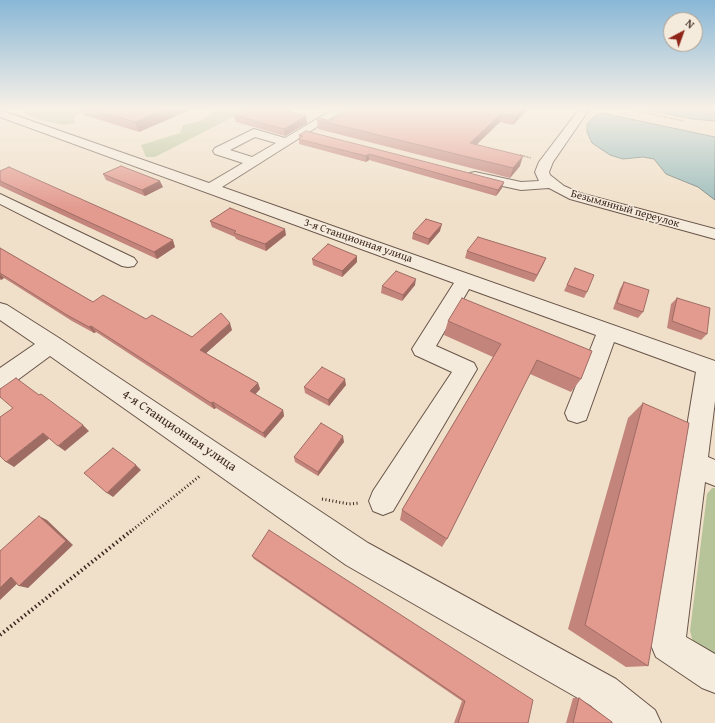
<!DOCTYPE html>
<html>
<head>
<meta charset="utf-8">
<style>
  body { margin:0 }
  #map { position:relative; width:715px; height:723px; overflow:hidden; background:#f0e0c9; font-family:"Gentium Book Plus",serif }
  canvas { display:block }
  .north { position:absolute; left:663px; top:12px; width:40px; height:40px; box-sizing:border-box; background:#f5ebdc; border:1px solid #ab9d90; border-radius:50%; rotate:41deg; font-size:11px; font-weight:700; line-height:16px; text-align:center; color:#3b271e }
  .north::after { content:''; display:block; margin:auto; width:14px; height:18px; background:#8f2418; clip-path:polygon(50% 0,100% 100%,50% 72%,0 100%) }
</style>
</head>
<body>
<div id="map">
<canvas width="715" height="723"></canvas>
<div class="north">N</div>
</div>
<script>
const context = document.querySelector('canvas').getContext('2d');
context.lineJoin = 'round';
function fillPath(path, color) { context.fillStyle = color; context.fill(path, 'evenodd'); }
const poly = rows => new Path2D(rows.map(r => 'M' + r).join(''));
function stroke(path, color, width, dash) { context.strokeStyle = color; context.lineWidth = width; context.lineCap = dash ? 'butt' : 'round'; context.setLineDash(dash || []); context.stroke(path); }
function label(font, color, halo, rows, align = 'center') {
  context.font = font + ' "Gentium Book Plus",serif'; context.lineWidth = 3; context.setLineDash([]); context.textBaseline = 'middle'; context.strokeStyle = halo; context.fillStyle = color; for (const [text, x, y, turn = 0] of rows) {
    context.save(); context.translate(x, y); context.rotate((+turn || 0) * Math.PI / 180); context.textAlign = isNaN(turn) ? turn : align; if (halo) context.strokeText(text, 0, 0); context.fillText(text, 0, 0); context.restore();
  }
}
fillPath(poly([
  [25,108,95,108,80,113,73,118,75,123,64,125,36,119,23,112],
  [217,108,263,108,237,115,155,157,146,157,141,145,180,133,183,125,201,121],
  [712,488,715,488,715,663,694,646,690,631,707,494]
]), '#b7c398');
const water = poly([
  [635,108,715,108,715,121,692,119,635,108],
  [602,113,715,137,715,200,698,187,666,174,654,159,643,157,623,159,610,155,592,143,587,132,587,124,595,116,602,113]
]);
fillPath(water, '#9bbcbb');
stroke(water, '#75807c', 1);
const minor = poly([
  [335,108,347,108,222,187,715,361,715,401,708,457,715,460,715,486,705,482,686,637,715,654,715,693,702,688,656,657,651,645,696,372,614,342,586,420,577,423,568,420,565,413,596,335,469,289,436,346,474,363,477,369,393,511,383,515,373,511,369,501,373,491,452,372,415,355,412,349,454,283,0,117,0,110,209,183,243,163,215,154,213,151,215,148,254,129,285,138,335,108],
  [255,137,276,143,252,157,230,150,255,137],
  [580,108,590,108,553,162,549,172,550,175,564,186,580,193,715,229,715,239,570,199,549,188,521,190,470,179,468,176,470,173,475,172,521,182,539,181,535,172,539,162,580,108],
  [0,194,134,258,137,262,134,266,128,267,122,266,0,204,0,194],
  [0,303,7,305,59,338,368,543,616,679,655,710,661,723,612,723,590,705,346,565,50,356,8,387,0,389,0,368,35,344,0,320,0,303]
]);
stroke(minor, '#685549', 2);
stroke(poly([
  [623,108,684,121],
  [520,155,531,158]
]), '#3b271e', 1.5, [0.5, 1]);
stroke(poly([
  [322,499,349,504,360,503],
  [130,532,201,475]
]), '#3b271e', 3, [1, 2.5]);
stroke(poly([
  [0,635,131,531]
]), '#3b271e', 4, [1.5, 3]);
fillPath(minor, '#f5ebdc');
fillPath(poly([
  [80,108,194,108,139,132,84,115],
  [353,108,529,108,528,109,513,125,500,122,477,144,520,166,510,178,318,129,317,120,330,121],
  [234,115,306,116,307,123,285,136,236,122],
  [299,135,504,182,502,188,496,196,369,160,366,162,299,144],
  [0,171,175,247,157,259,0,186],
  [103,174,163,187,145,196,106,180],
  [210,221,286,235,266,251,236,239,235,237,212,227],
  [440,231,428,245,412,239,413,233],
  [0,248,93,302,146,319,192,337,232,330,206,353,258,383,260,389,255,394,283,410,284,416,265,438,216,408,214,409,96,332,94,333,72,321,4,278,1,280,0,279],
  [467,251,546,258,534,282,465,258],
  [312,259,357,262,342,277,313,265],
  [575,268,587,292,584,298,564,291],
  [624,282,643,312,638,318,613,309,620,289],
  [415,285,402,301,381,293,382,286],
  [677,298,707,334,701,340,667,328,671,304],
  [448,321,581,379,571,392,530,374,447,539,442,547,400,520,402,510,493,357,444,335],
  [346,385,329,406,305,393,304,387],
  [643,403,648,666,626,667,568,629,628,418],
  [344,442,318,476,295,462,294,457],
  [252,556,528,723,454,723,462,701,254,559],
  [573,698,579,698,612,723,566,723]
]), '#c3847b');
fillPath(poly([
  [169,108,194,108,139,132,135,122],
  [524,108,529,108,528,109,513,125,516,116],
  [502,113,500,122,469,152,470,143],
  [306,116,307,123,285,136,284,129],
  [369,154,369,160,366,162,366,156],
  [523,156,520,166,510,178,513,168],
  [160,181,163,187,145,196,142,190],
  [504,182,502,188,496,196,498,190],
  [442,224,440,231,428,245,429,239],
  [285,229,286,235,266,251,265,244],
  [173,240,175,247,157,259,154,252],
  [357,256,357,262,342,277,342,271],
  [546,258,543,265,534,282,537,275],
  [0,274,4,278,1,280,0,278],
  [416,279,415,285,402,301,403,295],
  [230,323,232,330,203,356,200,350],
  [91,326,96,332,94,333,89,327],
  [345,379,346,385,329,406,328,400],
  [258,383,260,389,253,397,250,391],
  [213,402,216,408,214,409,211,403],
  [283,410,284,416,265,438,263,433],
  [83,425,89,431,65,451,58,446],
  [43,433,50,438,14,467,6,462],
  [343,436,344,442,318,476,318,472],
  [136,465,141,470,113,497,107,493],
  [39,516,47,520,73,545,28,588,19,586],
  [11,577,21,580,0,600,0,588]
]), '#9f6c64');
const building = poly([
  [87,108,169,108,135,122,87,108],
  [250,108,277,108,306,116,284,129,234,115,250,108],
  [353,108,524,108,516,116,502,113,470,143,523,156,513,168,317,120,320,118,330,121,353,108],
  [306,131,504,182,498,190,369,154,366,156,298,139,303,136,299,135,306,131],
  [121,166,160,181,142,190,103,174,121,166],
  [9,167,173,240,154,252,0,181,0,171,9,167],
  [230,208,285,229,265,244,234,233,236,231,210,221,230,208],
  [426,219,442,224,429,239,413,233,426,219],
  [478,237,546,258,537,275,467,251,478,237],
  [328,244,357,256,342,271,312,259,328,244],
  [0,248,93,302,103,295,146,319,152,315,192,337,221,313,230,323,200,350,258,383,250,391,283,410,263,433,213,402,211,403,91,326,89,327,67,315,0,273,0,248],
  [575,268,594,275,587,292,567,285,575,268],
  [396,271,416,279,403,295,382,286,396,271],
  [624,282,649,290,643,312,617,303,624,282],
  [462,298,592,351,581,379,537,360,447,539,402,510,501,344,448,321,462,298],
  [677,298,710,308,707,334,672,321,677,298],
  [322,367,345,379,328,400,304,387,322,367],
  [16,378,39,395,41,394,83,425,58,446,43,433,6,462,0,456,0,417,13,408,0,397,0,389,16,378],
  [643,403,689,423,648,666,585,625,643,403],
  [321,423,343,436,318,472,294,457,321,423],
  [113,448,136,465,107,493,84,473,113,448],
  [39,516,66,541,19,586,11,577,0,588,0,551,39,516],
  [269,530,533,700,528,723,458,723,465,701,252,556,269,530],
  [579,698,612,722,612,723,573,723,579,698]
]);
fillPath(building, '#e39a8f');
stroke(building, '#9f6c64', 1);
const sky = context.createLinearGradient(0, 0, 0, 209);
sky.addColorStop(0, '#89b7d6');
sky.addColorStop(0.52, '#f8f1e7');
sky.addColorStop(1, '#f8f1e700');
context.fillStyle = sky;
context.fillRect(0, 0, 715, 209);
label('11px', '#3b271e', '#f5ebdc', [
  ["Безымянный переулок",625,209,16],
  ["3-я Станционная улица",358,241,19]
]);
label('13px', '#3b271e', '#f5ebdc', [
  ["4-я Станционная улица",179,431,34]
]);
</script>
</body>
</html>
